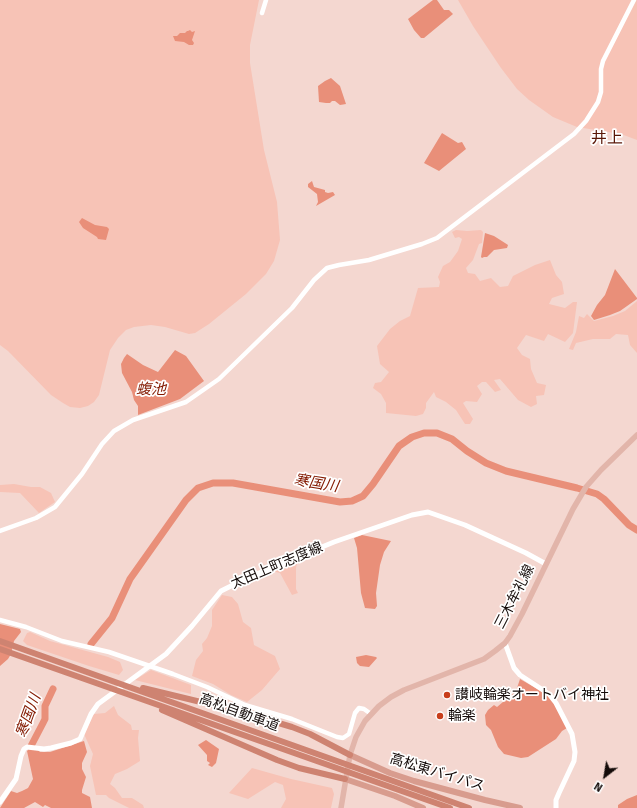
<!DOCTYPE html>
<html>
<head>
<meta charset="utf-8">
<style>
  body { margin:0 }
  #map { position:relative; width:637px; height:808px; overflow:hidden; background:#f4d7d0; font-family:Signika,sans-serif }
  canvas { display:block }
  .north { position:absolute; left:585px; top:756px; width:40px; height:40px; -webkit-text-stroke:3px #fff; paint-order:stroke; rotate:211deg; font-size:11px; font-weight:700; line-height:16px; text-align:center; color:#140b09 }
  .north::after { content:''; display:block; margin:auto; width:14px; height:18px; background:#140b09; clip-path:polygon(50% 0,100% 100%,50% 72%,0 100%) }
</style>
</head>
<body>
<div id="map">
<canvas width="637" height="808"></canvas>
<div class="north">N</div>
</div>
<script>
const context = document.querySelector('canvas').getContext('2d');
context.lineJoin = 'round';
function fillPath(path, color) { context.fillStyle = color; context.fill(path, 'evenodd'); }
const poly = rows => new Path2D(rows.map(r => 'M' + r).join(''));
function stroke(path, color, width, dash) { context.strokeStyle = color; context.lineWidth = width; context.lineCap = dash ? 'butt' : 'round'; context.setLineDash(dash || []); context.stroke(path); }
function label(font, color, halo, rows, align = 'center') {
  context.font = font + ' Signika,"Noto Sans JP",sans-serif'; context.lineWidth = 3.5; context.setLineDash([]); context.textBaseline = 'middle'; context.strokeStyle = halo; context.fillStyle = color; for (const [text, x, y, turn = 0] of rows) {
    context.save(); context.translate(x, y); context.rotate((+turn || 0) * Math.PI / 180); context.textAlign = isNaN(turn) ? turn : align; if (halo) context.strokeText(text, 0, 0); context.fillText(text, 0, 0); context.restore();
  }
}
fillPath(poly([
  [0,0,259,0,250,45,250,63,264,150,277,202,280,240,274,261,266,274,246,294,209,324,195,333,189,334,165,327,151,325,134,327,126,330,118,338,110,350,99,395,94,402,88,406,80,408,70,407,63,403,51,395,8,351,0,345],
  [458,0,637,0,637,140,621,134,577,127,553,117,529,100,517,89,501,68,473,26],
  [456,230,467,231,481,230,483,232,482,243,479,244,473,260,466,268,468,273,475,274,480,281,491,278,500,287,508,286,513,276,535,265,550,260,556,275,562,282,564,294,552,298,549,304,565,308,573,302,577,302,573,333,565,342,548,334,544,341,526,335,517,348,522,355,530,359,531,369,537,383,546,385,544,395,536,396,537,404,531,407,518,400,500,379,494,380,501,390,495,392,486,382,482,382,477,386,482,394,477,402,466,401,463,403,473,419,470,424,465,424,456,410,446,402,436,397,434,392,426,403,426,408,423,414,416,416,386,413,386,403,381,394,373,388,375,383,381,382,389,372,380,364,377,346,390,329,400,321,410,316,418,288,439,287,440,282,438,277,443,266,450,262,458,251,462,239,459,237,455,238,452,232],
  [637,301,637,353,630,345,628,335,616,334,610,339,593,339,576,343,573,350,569,349,576,332,579,316,584,318,587,314,594,321,613,316,625,311],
  [14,484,31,487,40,487,51,493,55,502,39,513,20,493,0,492,0,485],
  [298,559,296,568,296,589,298,593,292,595,280,573,272,571,272,570],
  [222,595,232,597,238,604,243,622,251,628,254,645,275,656,280,669,262,690,247,702,231,695,213,684,192,676,196,660,203,651,202,644,207,638,212,626,212,610],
  [30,632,50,641,108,657,120,662,123,670,119,675,89,666,27,645,23,641,27,633],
  [151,670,191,685,191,694,135,680],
  [114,706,118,715,131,725,132,730,139,730,138,738,140,761,127,769,115,774,110,784,115,788,122,798,132,798,143,805,144,808,129,808,109,798,106,795,96,795,90,766,93,754,84,734,94,714,105,713],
  [252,768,291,779,332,788,334,794,331,808,281,808,286,799,283,785,275,782,248,799,229,793]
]), '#f7c3b6');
fillPath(poly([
  [433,0,437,0,444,10,449,10,453,14,424,38,421,38,414,30,408,19],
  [190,30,192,32,195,31,192,40,194,43,193,45,189,45,184,42,175,41,173,36,177,36,180,33,185,33,187,31,188,31],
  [331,78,340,86,346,104,340,105,335,101,332,101,330,103,326,103,319,102,318,86,325,81],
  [442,133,458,143,462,142,466,149,439,171,424,163],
  [312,181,314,187,325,190,325,192,328,193,333,192,335,195,316,206,318,202,317,194,308,187,308,184],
  [82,218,95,225,107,227,109,229,106,240,98,239,97,237,83,228,79,222],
  [485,233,494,236,505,243,508,245,507,248,494,250,487,257,484,257,482,258,481,257],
  [615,269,637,298,637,299,620,311,610,315,594,320,591,316,597,305,605,295],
  [175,350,186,356,204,381,180,399,138,415,138,406,134,400,132,392,122,373,121,364,124,358,127,354,143,365,158,372],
  [362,535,391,541,384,552,380,565,376,593,377,606,375,609,365,608,361,593,357,548,354,538],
  [0,624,20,629,21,632,14,641,11,654,8,659,0,666],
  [366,655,376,657,377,658,369,667,360,666,357,663,356,657],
  [520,679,546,694,555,703,567,728,562,731,556,739,528,757,521,758,504,754,498,747,491,730,486,725,485,715,488,710,494,705,497,707,516,691],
  [206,740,219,749,216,763,212,767,208,765,210,763,207,761,207,755,198,745],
  [84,741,87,752,82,763,82,769,86,777,82,790,82,793,90,797,92,808,51,808,45,805,43,807,35,802,24,808,0,808,11,791,17,793,22,791,28,788,33,779,27,751,29,749,37,749,40,752,50,752],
  [637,795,637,808,618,808,618,805,627,799]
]), '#e98f79');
stroke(poly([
  [91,644,112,618,130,579,186,500,198,488,213,483,233,483,340,502,352,501,363,496,373,484,399,446,412,437,424,433,437,433,452,439,467,451,486,463,506,471,577,488,597,494,604,499,629,525,637,530],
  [32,753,31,746,43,723,45,719,45,706,53,689]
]), '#e98f79', 7);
stroke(poly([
  [262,13,266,0],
  [0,531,36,518,55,507,82,474,102,444,114,431,133,420,186,402,219,379,292,308,314,280,327,268,339,265,369,260,422,244,437,238,574,134,586,121,598,102,601,92,601,69,603,61,634,0],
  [0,620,26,627,62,641,109,652,173,674,207,687,245,705,292,719,337,737,343,738,349,734,355,713,359,708,364,709,371,714]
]), '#fff', 4.5);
stroke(poly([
  [505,643,514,668,520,675,549,694,556,703,572,734,575,752,574,761,559,793,556,800,556,808],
  [0,802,16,779,21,756,24,749,27,747,44,749,51,748,71,743,80,739,91,714,98,704,166,654,192,626,221,591,247,578,334,542,412,515,428,512,465,525,526,553,546,564]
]), '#fff', 5);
stroke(poly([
  [341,808,350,755,356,737,365,721,379,706,391,697,404,690,484,659,495,651,505,643,510,636,522,614,573,509,586,487,601,470,637,435]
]), '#e2b5aa', 5.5);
stroke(poly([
  [350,755,390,773,414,781,485,800,520,808],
  [345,779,395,796,423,808]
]), '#d89c8e', 6);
stroke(poly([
  [0,641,469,808],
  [0,649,450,808],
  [143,688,238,711,292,727,310,734,350,755],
  [162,710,277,760,299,768,345,779]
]), '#ce8371', 6);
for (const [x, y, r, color] of [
  [447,695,4,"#c83e1c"],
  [440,716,4,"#c83e1c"]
]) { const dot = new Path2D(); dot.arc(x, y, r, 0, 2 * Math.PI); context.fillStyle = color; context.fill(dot); stroke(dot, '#fff', 1.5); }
label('14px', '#140b09', '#fff', [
  ["太田上町志度線",277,566,-23],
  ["三木牟礼線",515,597,-63],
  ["高松自動車道",239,713,20],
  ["高松東バイパス",437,773,17]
]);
label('14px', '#140b09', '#fff', [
  ["讃岐輪楽オートバイ神社",455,695],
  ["輪楽",448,716]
], 'left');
label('italic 15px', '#831900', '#fff', [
  ["蝮池",151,390],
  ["寒国川",316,484,9],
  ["寒国川",29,716,-70]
]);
label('16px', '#591707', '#fff', [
  ["井上",607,139]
]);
</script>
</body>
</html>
